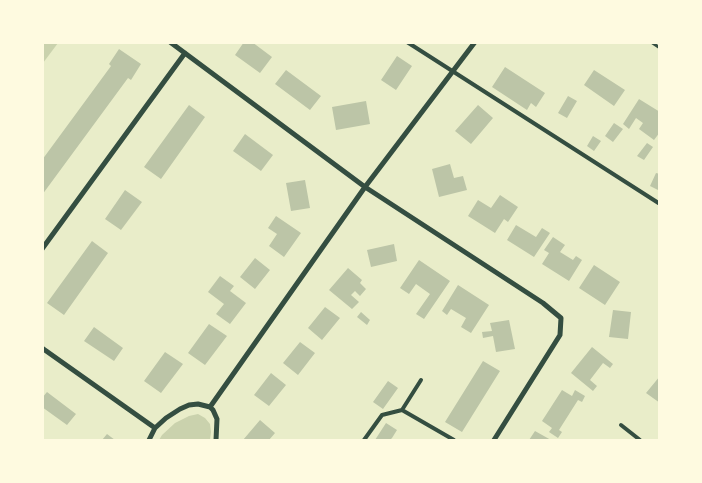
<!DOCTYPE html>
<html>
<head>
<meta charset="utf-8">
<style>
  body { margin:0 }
  #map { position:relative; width:702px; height:483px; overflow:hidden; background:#e9edc9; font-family:"Roboto Condensed",sans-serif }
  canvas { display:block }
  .frame { position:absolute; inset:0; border:44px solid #fefae0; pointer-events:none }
</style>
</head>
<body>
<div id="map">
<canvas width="702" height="483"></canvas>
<div class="frame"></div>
</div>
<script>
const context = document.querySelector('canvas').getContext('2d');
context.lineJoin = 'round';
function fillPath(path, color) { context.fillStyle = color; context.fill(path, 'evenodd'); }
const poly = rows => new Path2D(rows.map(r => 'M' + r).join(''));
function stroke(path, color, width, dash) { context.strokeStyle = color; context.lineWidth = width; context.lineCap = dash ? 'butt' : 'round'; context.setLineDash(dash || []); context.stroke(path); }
fillPath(poly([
  [43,42,58,43,43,63,42,43],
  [198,414,205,418,210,424,211,432,210,440,159,440,162,435,175,423,189,416]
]), '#cad2ad');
fillPath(poly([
  [244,42,252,42,272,57,260,73,235,55],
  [119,49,141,64,131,80,128,78,42,195,42,160,111,66,109,64],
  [397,56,412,66,396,90,381,80],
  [505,67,545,93,536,107,531,103,527,110,492,87],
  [286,70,321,96,310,110,275,84],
  [594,70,625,90,614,106,584,85],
  [568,96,577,101,567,118,558,113],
  [639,99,660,112,660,132,654,140,639,129,643,123,636,118,629,129,623,124],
  [366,101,370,124,336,130,332,107],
  [189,105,205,117,161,179,144,167],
  [478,105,493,118,471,144,455,131],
  [614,123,623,129,613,142,605,136],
  [245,134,273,155,261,171,233,151],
  [593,136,601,141,594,151,587,146],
  [647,143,653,147,644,160,637,156],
  [450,164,454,178,463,176,467,190,439,197,432,169],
  [656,173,660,174,660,188,658,190,650,186],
  [305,180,310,208,291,211,286,183],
  [125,190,142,202,121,230,105,219],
  [500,195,518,207,508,222,504,219,495,233,468,216,478,200,491,208],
  [276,216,301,233,284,257,269,246,277,234,268,228],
  [516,225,536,237,542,228,550,233,534,257,507,240],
  [553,237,565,245,560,252,573,260,576,256,582,260,569,281,542,264,549,253,544,250],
  [92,241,108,253,64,315,47,303],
  [394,244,397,261,371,267,367,250],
  [255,258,270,270,255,289,240,277],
  [419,260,450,281,424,319,416,314,430,294,416,284,409,294,400,288],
  [594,265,620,282,605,305,579,288],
  [348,268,362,280,360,283,366,289,360,296,355,291,351,295,359,302,352,309,329,290],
  [220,276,234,286,230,291,246,303,230,324,216,314,224,304,208,292],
  [458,285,489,305,471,333,461,327,466,318,451,309,447,315,442,311],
  [325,307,340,318,322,340,308,328],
  [613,310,631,312,628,339,609,337],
  [361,312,370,320,367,325,357,317],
  [509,320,515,349,496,352,493,336,483,338,482,332,492,331,490,323],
  [209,324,227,336,205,365,188,353],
  [94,327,123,348,114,361,84,341],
  [300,342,315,353,298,375,283,363],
  [592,347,613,364,610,368,603,363,590,380,597,386,593,391,571,373],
  [165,352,183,364,161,393,144,381],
  [483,361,500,371,462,432,445,422],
  [271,373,286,385,269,406,254,395],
  [660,376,660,403,646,393],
  [388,381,398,388,383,409,373,402],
  [562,390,572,396,575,390,585,396,582,402,578,400,559,430,562,432,558,438,549,432,552,428,542,421],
  [47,392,76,414,67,425,42,407,42,398],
  [260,420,275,433,269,440,243,440],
  [386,423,397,430,392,438,390,440,375,440],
  [535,431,551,440,529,440],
  [107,434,115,440,102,440]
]), '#bcc5a7');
stroke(poly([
  [651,42,660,48]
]), '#344e41', 3);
stroke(poly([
  [407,42,660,204],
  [402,410,421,380],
  [621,425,640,440],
  [364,440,382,415,402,410,454,440]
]), '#344e41', 4);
stroke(poly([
  [170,42,365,187,543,303,561,318,560,335,494,440],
  [42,249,185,53],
  [42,348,155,428],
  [210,407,365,187,475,42],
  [149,440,155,428,166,418,180,409,189,405,198,404,210,407,213,410,217,419,216,440]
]), '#344e41', 5);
</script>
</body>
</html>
